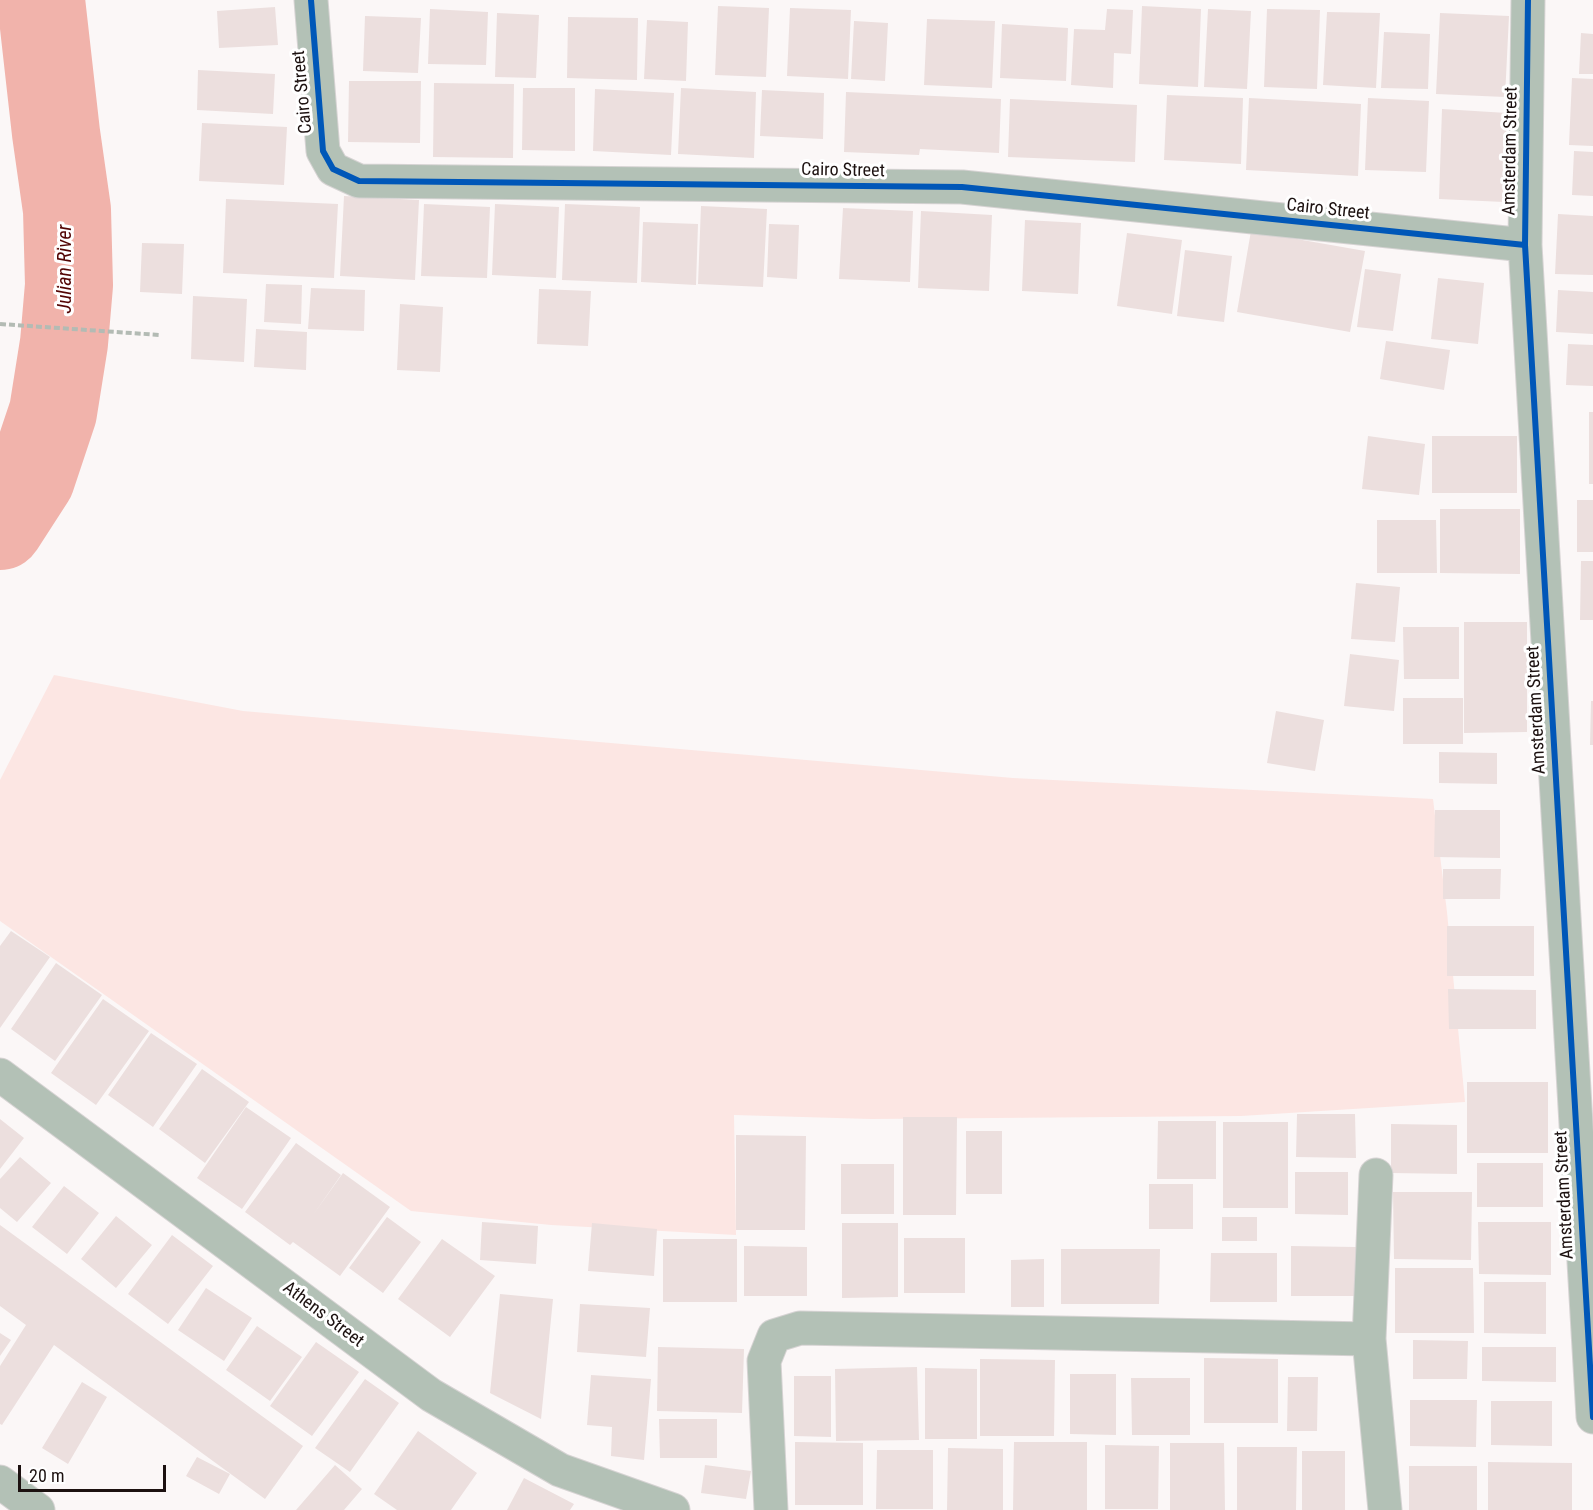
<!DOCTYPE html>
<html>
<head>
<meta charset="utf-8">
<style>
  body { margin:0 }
  #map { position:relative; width:1593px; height:1510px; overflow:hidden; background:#fbf7f7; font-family:"Roboto Condensed",sans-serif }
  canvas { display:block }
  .scale { position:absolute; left:18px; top:1465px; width:148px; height:27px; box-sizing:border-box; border:3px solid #1c1110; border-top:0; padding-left:8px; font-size:18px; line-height:21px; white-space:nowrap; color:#1c1110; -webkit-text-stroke:4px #fff; paint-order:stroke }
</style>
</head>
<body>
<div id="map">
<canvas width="1593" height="1510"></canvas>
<div class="scale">20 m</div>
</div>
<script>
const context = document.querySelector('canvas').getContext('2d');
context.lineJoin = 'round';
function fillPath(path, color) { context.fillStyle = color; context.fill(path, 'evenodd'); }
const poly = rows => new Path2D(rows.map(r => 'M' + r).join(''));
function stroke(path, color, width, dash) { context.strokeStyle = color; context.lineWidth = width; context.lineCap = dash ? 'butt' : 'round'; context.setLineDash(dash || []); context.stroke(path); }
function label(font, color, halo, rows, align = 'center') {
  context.font = font + ' "Roboto Condensed",sans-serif'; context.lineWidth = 6; context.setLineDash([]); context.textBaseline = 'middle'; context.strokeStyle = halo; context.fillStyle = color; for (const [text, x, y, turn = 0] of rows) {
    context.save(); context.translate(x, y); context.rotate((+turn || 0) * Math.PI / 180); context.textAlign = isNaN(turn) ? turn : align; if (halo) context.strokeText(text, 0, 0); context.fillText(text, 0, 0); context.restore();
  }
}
fillPath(poly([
  [54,675,243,711,1013,778,1433,799,1447,912,1465,1102,1241,1116,871,1119,734,1115,736,1235,551,1225,411,1211,0,921,0,780]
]), '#fce6e3');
stroke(poly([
  [0,526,31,478,53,412,64,343,69,285,67,210,56,133,41,0]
]), '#f1b3ab', 88);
fillPath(poly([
  [718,6,769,8,766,77,715,75],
  [1142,6,1201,9,1198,87,1139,84],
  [275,7,278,45,219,48,217,11],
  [790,8,851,10,848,79,787,76],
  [430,9,488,12,486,65,428,64],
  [1107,9,1133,10,1131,54,1114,53,1113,88,1071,85,1074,29,1105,30],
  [1208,9,1251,11,1247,89,1204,87],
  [1267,9,1320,10,1317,89,1264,87],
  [1327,12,1380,13,1376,88,1323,85],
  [497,13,539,15,536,78,495,77],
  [1440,13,1509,16,1505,97,1436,94],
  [365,16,421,18,418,73,363,71],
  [568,17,638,18,637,80,567,78],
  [927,19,995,21,992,88,924,85],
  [647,20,688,22,686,81,644,79],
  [854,21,888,23,885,81,851,79],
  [1002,24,1068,28,1066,81,1000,78],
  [1384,32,1430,34,1428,89,1381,88],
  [1581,33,1593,34,1593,74,1579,74],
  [198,70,275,74,273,114,197,110],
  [1572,78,1593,79,1593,146,1569,145],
  [349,81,421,81,420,143,348,142],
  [434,83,514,84,513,158,433,157],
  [523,88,575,88,575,151,522,150],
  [681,88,756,92,754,158,678,154],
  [595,89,674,93,671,155,593,151],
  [762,90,824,93,823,139,760,136],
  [846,92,1001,99,999,153,920,149,919,155,844,152],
  [1167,95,1243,98,1241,164,1164,160],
  [1249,98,1361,104,1358,176,1246,170],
  [1368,98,1429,101,1426,172,1365,170],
  [1010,99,1137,105,1135,162,1008,157],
  [1442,109,1507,113,1504,202,1439,199],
  [202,123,287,127,284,185,199,181],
  [1574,151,1593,152,1593,196,1572,195],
  [344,196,419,200,415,280,340,276],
  [226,199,338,204,334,278,223,273],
  [424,204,490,207,487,278,421,276],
  [495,204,559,207,556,278,492,275],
  [565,204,640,207,637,283,562,280],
  [701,206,767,209,763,287,698,284],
  [843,208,913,211,910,282,839,279],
  [921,211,992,215,989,291,918,288],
  [1558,214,1593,216,1593,275,1555,274],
  [1025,220,1081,223,1078,294,1022,291],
  [643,222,698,224,696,285,641,282],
  [769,224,799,225,797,279,767,277],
  [1251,231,1365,251,1350,332,1237,312],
  [1127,233,1182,240,1172,314,1117,306],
  [142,243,184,244,182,294,140,292],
  [1185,250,1232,256,1224,322,1177,316],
  [1365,269,1401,274,1393,331,1357,327],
  [1438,278,1484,283,1478,344,1431,339],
  [266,284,302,285,301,324,264,322],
  [311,288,365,290,364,331,308,329],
  [539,289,591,291,588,346,537,344],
  [1558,290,1593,292,1593,334,1556,332],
  [193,296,247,299,244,362,191,359],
  [400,304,443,307,440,372,397,370],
  [256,329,307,332,306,370,254,367],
  [1386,341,1450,350,1444,390,1380,379],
  [1568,344,1593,345,1593,386,1566,385],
  [1589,412,1593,412,1593,484,1589,484],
  [1368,436,1425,444,1419,495,1362,489],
  [1432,436,1517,436,1517,493,1432,493],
  [1577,500,1593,500,1593,552,1577,552],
  [1440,509,1520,509,1520,574,1440,573],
  [1377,520,1436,520,1437,573,1377,573],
  [1581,561,1593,561,1593,620,1580,620],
  [1356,583,1400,587,1395,642,1351,639],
  [1464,622,1527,622,1527,732,1464,733],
  [1403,627,1459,627,1459,679,1404,679],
  [1350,654,1399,660,1394,711,1344,706],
  [1403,698,1463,698,1463,744,1403,744],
  [1591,701,1593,701,1593,745,1590,745],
  [1276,711,1324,720,1315,771,1267,763],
  [1439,752,1497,753,1497,784,1439,783],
  [1435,810,1500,810,1500,858,1434,857],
  [1443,869,1501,869,1500,899,1443,899],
  [1447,926,1534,926,1534,976,1447,976],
  [11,931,50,957,0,1028,0,946],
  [56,963,102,995,55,1061,11,1029],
  [1448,989,1536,990,1536,1029,1449,1029],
  [103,999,149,1031,96,1105,51,1073],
  [151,1033,197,1064,153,1127,108,1095],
  [202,1069,249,1102,205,1163,159,1129],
  [1467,1082,1548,1082,1548,1153,1467,1153],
  [246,1107,291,1138,242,1209,197,1178],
  [1297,1114,1355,1114,1356,1158,1296,1157],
  [903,1117,957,1117,956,1215,903,1215],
  [0,1119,24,1138,0,1169],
  [1158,1121,1216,1121,1216,1179,1157,1179],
  [1223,1122,1288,1122,1288,1208,1223,1208],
  [1391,1124,1457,1125,1457,1174,1391,1173],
  [966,1131,1002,1131,1002,1194,966,1194],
  [736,1135,806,1136,805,1230,736,1230],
  [296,1143,341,1175,313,1215,343,1173,390,1207,340,1276,293,1242,290,1245,245,1212],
  [20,1157,51,1183,17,1222,0,1208,0,1179],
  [1477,1163,1543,1163,1543,1207,1477,1207],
  [841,1164,894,1164,894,1214,841,1214],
  [1295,1172,1348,1172,1348,1215,1295,1214],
  [1149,1184,1193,1184,1193,1229,1149,1229],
  [64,1186,99,1213,67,1254,32,1227],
  [1393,1192,1472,1192,1471,1260,1394,1259],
  [116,1216,152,1245,116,1288,81,1259],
  [387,1217,421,1242,383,1293,349,1268],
  [1222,1217,1257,1217,1257,1241,1222,1241],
  [482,1222,538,1226,536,1264,480,1260],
  [1478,1222,1551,1222,1551,1275,1479,1274],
  [592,1223,657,1229,654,1276,588,1271],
  [842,1223,898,1223,898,1297,842,1298],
  [0,1225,303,1446,265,1499,54,1345,2,1425,0,1424,0,1366,26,1325,0,1306],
  [172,1235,213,1266,168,1324,128,1294],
  [904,1238,965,1238,965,1293,904,1293],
  [442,1239,495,1276,450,1337,398,1299],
  [663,1239,737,1239,737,1302,663,1302],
  [744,1246,807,1247,807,1296,744,1296],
  [1291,1246,1356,1247,1356,1296,1291,1296],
  [1061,1249,1160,1249,1159,1304,1061,1304],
  [1211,1253,1277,1253,1277,1302,1210,1302],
  [1044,1259,1044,1307,1011,1307,1011,1260],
  [1395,1268,1473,1268,1474,1333,1395,1333],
  [1484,1282,1546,1282,1546,1334,1484,1333],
  [206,1288,252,1318,224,1361,178,1330],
  [500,1294,553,1299,541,1419,490,1393],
  [580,1304,650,1308,646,1357,577,1352],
  [257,1326,302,1357,270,1401,226,1370],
  [0,1333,11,1340,0,1356],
  [1413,1340,1468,1341,1467,1379,1413,1379],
  [316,1342,359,1372,312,1436,270,1406],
  [658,1347,744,1349,742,1413,657,1411],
  [1482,1347,1556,1347,1556,1382,1482,1381],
  [1204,1358,1278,1359,1278,1423,1204,1423],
  [980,1359,1055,1360,1054,1436,980,1436],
  [917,1367,919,1440,836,1441,835,1369],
  [925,1368,977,1369,977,1439,925,1439],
  [1070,1374,1116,1374,1116,1435,1070,1434],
  [591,1375,651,1379,644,1460,611,1456,612,1427,587,1425],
  [794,1376,831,1376,831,1437,794,1436],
  [1288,1377,1318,1377,1317,1431,1287,1431],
  [1131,1378,1190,1378,1190,1435,1132,1435],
  [365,1379,399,1403,350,1472,315,1448],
  [82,1382,107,1397,68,1464,42,1448],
  [1410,1400,1477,1400,1476,1447,1410,1446],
  [1491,1401,1552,1401,1552,1446,1491,1445],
  [659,1419,717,1419,717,1458,660,1458],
  [418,1431,477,1473,451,1510,397,1510,374,1494],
  [795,1442,863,1443,863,1505,795,1505],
  [1014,1442,1087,1442,1087,1510,1013,1510],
  [1170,1443,1224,1443,1225,1510,1170,1510],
  [1105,1445,1159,1446,1158,1509,1105,1509],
  [1237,1447,1297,1447,1296,1510,1237,1510],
  [948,1448,1003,1449,1003,1510,947,1510],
  [877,1450,933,1450,933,1509,876,1509],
  [1302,1451,1345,1451,1345,1510,1302,1510],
  [197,1457,230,1474,219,1494,186,1476],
  [1488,1462,1572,1463,1572,1510,1488,1510],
  [335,1465,362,1489,344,1510,296,1510],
  [705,1465,751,1471,746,1499,701,1493],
  [1409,1466,1477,1466,1477,1510,1409,1510],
  [524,1478,574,1504,570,1510,507,1510]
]), '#ecdfde');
const minor = poly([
  [311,0,323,151,333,169,359,181,962,187,1525,245],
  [1528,0,1525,245,1593,1417],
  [0,1075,431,1395,560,1470,673,1510],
  [1369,1339,1376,1175],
  [771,1510,764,1361,774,1336,800,1328,1369,1339,1385,1510]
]);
const tertiary = poly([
  [0,1482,38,1510]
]);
stroke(minor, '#d6d3d3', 35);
stroke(tertiary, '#d6d3d3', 35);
stroke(poly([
  [0,324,160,335]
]), '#b3bbb4', 4, [6, 3]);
stroke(minor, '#b3c1b6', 33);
stroke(tertiary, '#b3c1b6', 33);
stroke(poly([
  [311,0,323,151,333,169,359,181,962,187,1525,245],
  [1528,0,1525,245,1593,1417]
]), '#0057b8', 6);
label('18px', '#1c1110', '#fff', [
  ["Cairo Street",303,92,-95],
  ["Amsterdam Street",1511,151,-89],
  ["Cairo Street",843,171,1],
  ["Cairo Street",1328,210,6],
  ["Amsterdam Street",1537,710,-93],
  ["Amsterdam Street",1565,1195,-93],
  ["Athens Street",323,1315,37]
]);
label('italic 20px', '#530504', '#fff', [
  ["Julian River",66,269,-90]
]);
</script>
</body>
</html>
